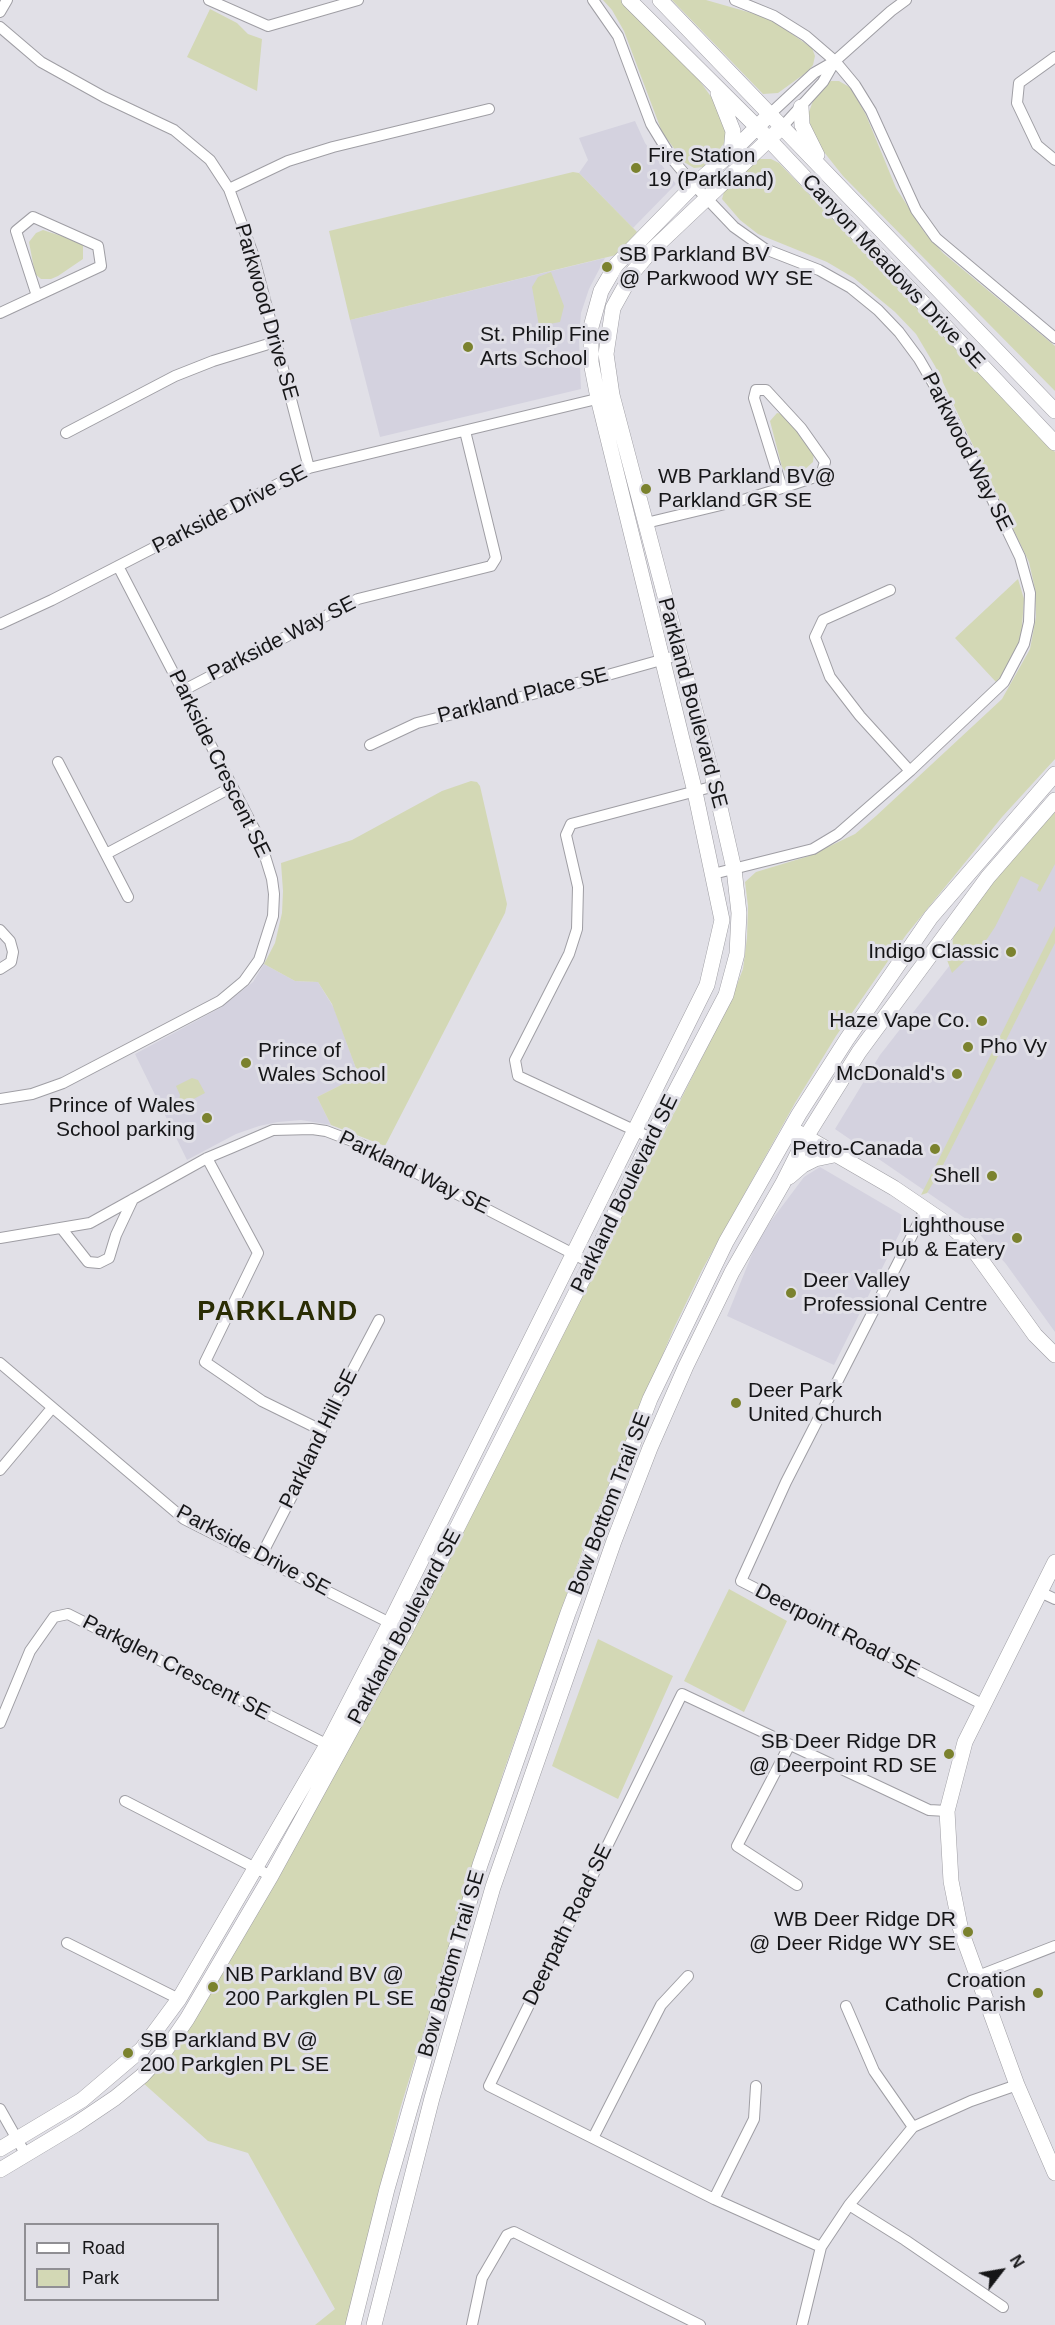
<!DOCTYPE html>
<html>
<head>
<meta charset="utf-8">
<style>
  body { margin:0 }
  #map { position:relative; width:1055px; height:2325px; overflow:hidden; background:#e1e0e7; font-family:Arial,sans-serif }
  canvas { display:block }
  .legend { position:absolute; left:24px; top:2223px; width:195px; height:78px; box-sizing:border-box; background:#e1e0e7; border:2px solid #908f94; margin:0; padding:8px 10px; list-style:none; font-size:18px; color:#161618 }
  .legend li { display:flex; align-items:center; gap:12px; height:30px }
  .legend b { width:30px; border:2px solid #908f94 }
  .north { position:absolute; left:971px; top:2241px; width:60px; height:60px; -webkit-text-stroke:4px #e1e0e7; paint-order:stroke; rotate:59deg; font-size:16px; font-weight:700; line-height:24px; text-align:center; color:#161618 }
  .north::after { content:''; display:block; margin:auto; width:21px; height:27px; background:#161618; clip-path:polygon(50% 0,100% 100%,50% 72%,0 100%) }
</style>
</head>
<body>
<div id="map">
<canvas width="1055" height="2325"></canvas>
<ul class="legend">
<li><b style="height:8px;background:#fff"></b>Road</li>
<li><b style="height:16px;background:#d3d8b5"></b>Park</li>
</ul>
<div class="north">N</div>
</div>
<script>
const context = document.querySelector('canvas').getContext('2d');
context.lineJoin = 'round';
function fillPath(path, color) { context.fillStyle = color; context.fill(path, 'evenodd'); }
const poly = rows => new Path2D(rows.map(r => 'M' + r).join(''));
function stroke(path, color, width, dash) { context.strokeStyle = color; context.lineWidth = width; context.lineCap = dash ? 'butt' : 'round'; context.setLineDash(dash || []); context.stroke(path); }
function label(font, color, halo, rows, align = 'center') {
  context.font = font + ' Arial,sans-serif'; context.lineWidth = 6; context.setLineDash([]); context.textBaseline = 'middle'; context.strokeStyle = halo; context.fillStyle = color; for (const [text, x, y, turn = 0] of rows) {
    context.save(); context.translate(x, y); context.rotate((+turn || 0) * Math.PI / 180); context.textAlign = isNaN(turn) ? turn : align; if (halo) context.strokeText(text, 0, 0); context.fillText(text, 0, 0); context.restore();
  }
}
fillPath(poly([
  [635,121,645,143,676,184,633,228,579,173,588,160,579,138],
  [605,258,589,289,581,313,579,340,581,389,380,437,350,320],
  [1045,828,1055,833,1055,1332,1006,1264,966,1219,835,1129,880,1055,950,965],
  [264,964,295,981,318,982,334,1008,357,1071,351,1080,317,1097,331,1125,301,1120,278,1122,259,1126,236,1134,187,1160,135,1054,220,1008,253,982],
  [820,1167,907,1218,834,1365,727,1316,759,1237,804,1177]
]), '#d4d2df');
fillPath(poly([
  [603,0,624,0,692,70,719,108,727,127,727,138,721,148,703,167,694,168,684,162,662,132,624,31,612,10],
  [672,0,706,0,769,18,812,48,815,56,813,65,807,72,778,93,763,94],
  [210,9,237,23,248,34,262,39,257,91,187,57],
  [831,81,839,81,851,88,866,115,896,188,925,233,943,253,1055,346,1055,391,843,176,820,147,810,127,809,112,814,98,825,84],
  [759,159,771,159,779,163,1055,452,1055,759,1002,817,906,935,836,1036,795,1103,702,1270,673,1330,589,1532,503,1773,400,2109,346,2325,315,2325,335,2309,248,2153,208,2141,142,2082,404,1648,731,1000,743,969,747,938,748,906,745,882,756,872,809,856,855,834,876,816,1002,699,1030,649,1036,617,1035,589,1029,562,935,366,916,334,895,312,854,278,827,262,758,234,740,220,722,199,724,192],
  [573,172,579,173,637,232,616,255,350,320,329,231],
  [43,230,83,243,83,259,58,276,51,279,41,279,35,274,29,242,36,233],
  [551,272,564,306,560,322,539,326,532,287,538,277],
  [777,413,783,414,814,451,813,462,803,471,793,473,785,471,782,467,770,421],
  [1018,579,1024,599,1021,640,1010,666,996,682,955,638],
  [471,781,477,782,480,786,507,904,505,913,385,1146,331,1125,317,1097,351,1080,357,1071,332,1004,318,982,295,981,264,964,275,943,282,913,283,891,281,863,352,840,442,791],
  [1055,809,1055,864,1040,892,1037,890,1039,885,1021,876,995,927,987,939,952,973,947,960,955,932,999,875],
  [1055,926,1055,943,938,1175,927,1193,921,1195],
  [192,1078,198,1080,205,1093,184,1104,179,1101,180,1095,176,1086],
  [729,1589,787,1621,744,1712,684,1681],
  [598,1639,673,1676,618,1799,552,1766]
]), '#d3d8b5');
const street = poly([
  [209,0,268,26,358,0],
  [593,0,618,36,651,124,673,160,694,185,734,227,765,249,819,270,851,288,878,310,899,332,919,359,944,402,998,511,1020,557,1030,593,1029,622,1024,644,1004,682,910,771,838,834,813,849,713,874],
  [735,0,774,16,806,36,835,61,855,85,871,111,916,210,936,238,1055,338],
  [0,12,7,0],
  [0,27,41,62,104,97,174,130,210,160,229,189,253,254,309,468],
  [1055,57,1019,83,1017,103,1037,145,1055,160],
  [770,114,814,73,835,61,891,11,906,0],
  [782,127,823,82,835,61],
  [229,189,288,161,333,147,489,109],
  [0,313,101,266,98,246,33,217,16,231,37,296],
  [66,433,175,376,213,361,275,342],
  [646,523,746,499,782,488,821,475,825,462,801,428,766,390,756,390,754,398,782,488],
  [890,590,823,620,815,637,830,677,860,716,910,771],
  [0,624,52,600,309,468,605,397],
  [184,690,358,599,491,566,496,558,465,431],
  [370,745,417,723,597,678,679,655],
  [58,762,128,897],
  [106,854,232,787],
  [0,930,10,941,13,952,11,962,0,969],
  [0,1099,32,1094,63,1083,220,1001,244,981,259,960,273,916,274,894,272,879,260,840,118,566],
  [651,1138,518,1076,515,1060,569,954,577,929,578,887,566,835,571,824,715,786],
  [207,1158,258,1253,205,1362,262,1401,321,1430],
  [926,1208,786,1482,741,1581,984,1705],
  [62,1229,88,1262,99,1263,109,1258,116,1235,133,1199],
  [0,1238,90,1223,207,1158,231,1148,273,1130,312,1129,326,1131,360,1144,591,1263],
  [0,1363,184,1519,390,1623,404,1633],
  [0,1470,52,1408],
  [260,1558,293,1494,321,1430,379,1320],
  [1040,1592,1055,1599],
  [0,1723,30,1651,54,1617,68,1614,332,1747],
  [789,1746,737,1846,797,1885],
  [125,1801,271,1876],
  [67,1943,179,1999],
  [978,1976,1055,1946],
  [846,2006,874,2071,913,2127],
  [0,2109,26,2155],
  [593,2138,661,2005,688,1976],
  [714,2199,754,2119,756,2086],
  [849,2205,905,2240,1003,2307],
  [821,2247,714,2199,489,2086,682,1694,929,1810,947,1811],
  [472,2325,482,2278,507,2235,514,2232,700,2325],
  [802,2325,821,2247,849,2205,913,2127,971,2101,1017,2085]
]);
const secondary = poly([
  [629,0,757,127,1055,443],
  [660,0,1055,411],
  [718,93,733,131,731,153],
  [801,107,802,125,817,155],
  [799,1133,894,1188,953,1228,968,1242,1035,1335,1055,1355],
  [789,1177,803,1165,815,1159,834,1155],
  [1055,1562,965,1742,947,1811,951,1881,961,1931,1017,2085,1055,2173],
  [0,2149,82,2100,142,2049,179,1999,327,1745,390,1623,707,985,722,920,695,792,598,398,591,362,591,327,601,291,616,265,694,185,731,153,770,114],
  [0,2170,75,2125,115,2098,142,2076,165,2051,187,2019,271,1876,404,1633,596,1253,651,1138,726,995,737,954,739,913,734,869,715,786,612,395,606,354,613,308,633,272,651,251,782,127],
  [353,2325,387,2189,480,1865,568,1613,650,1399,726,1242,799,1114,847,1039,931,917,1055,774],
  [374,2325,432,2098,493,1887,614,1541,650,1448,686,1366,732,1272,783,1183,806,1137,859,1052,988,877,1055,800]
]);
stroke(street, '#9f9ea4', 12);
stroke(secondary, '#9f9ea4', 16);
stroke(street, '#fff', 10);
stroke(secondary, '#fff', 15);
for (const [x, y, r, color] of [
  [636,168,6,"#7b822e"],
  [607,267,6,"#7b822e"],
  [468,347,6,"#7b822e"],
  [646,489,6,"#7b822e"],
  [1011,952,6,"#7b822e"],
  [982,1021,6,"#7b822e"],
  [968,1047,6,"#7b822e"],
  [246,1063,6,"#7b822e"],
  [957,1074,6,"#7b822e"],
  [207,1118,6,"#7b822e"],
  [935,1149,6,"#7b822e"],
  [992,1176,6,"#7b822e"],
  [1017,1238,6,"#7b822e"],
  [791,1293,6,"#7b822e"],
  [736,1403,6,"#7b822e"],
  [949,1754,6,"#7b822e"],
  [968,1932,6,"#7b822e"],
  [213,1987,6,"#7b822e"],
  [1038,1993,6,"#7b822e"],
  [128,2053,6,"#7b822e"]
]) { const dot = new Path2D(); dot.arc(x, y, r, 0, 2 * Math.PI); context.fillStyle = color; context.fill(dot); stroke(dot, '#e1e0e7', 2); }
label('21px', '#161618', '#e1e0e7', [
  ["Fire Station",648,156],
  ["19 (Parkland)",648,180],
  ["SB Parkland BV",619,255],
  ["@ Parkwood WY SE",619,279],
  ["St. Philip Fine",480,335],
  ["Arts School",480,359],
  ["WB Parkland BV@",658,477],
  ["Parkland GR SE",658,501],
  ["Indigo Classic",999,952,"right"],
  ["Haze Vape Co.",970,1021,"right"],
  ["Pho Vy",980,1047],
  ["Prince of",258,1051],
  ["Wales School",258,1075],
  ["McDonald's",945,1074,"right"],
  ["Prince of Wales",195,1106,"right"],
  ["School parking",195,1130,"right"],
  ["Petro-Canada",923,1149,"right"],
  ["Shell",980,1176,"right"],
  ["Lighthouse",1005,1226,"right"],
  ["Pub & Eatery",1005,1250,"right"],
  ["Deer Valley",803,1281],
  ["Professional Centre",803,1305],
  ["Deer Park",748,1391],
  ["United Church",748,1415],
  ["SB Deer Ridge DR",937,1742,"right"],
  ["@ Deerpoint RD SE",937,1766,"right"],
  ["WB Deer Ridge DR",956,1920,"right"],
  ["@ Deer Ridge WY SE",956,1944,"right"],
  ["NB Parkland BV @",225,1975],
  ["200 Parkglen PL SE",225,1999],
  ["Croation",1026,1981,"right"],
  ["Catholic Parish",1026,2005,"right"],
  ["SB Parkland BV @",140,2041],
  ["200 Parkglen PL SE",140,2065]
], 'left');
label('21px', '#161618', '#e1e0e7', [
  ["Canyon Meadows Drive SE",893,272,47],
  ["Parkwood Drive SE",266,312,74],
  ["Parkwood Way SE",967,452,63],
  ["Parkside Drive SE",230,510,-27],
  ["Parkside Way SE",282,639,-27],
  ["Parkland Place SE",523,696,-14],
  ["Parkland Boulevard SE",692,703,75],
  ["Parkside Crescent SE",219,764,64],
  ["Parkland Way SE",414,1173,26],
  ["Parkland Boulevard SE",625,1194,-64],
  ["Parkland Hill SE",319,1439,-64],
  ["Bow Bottom Trail SE",610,1504,-69],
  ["Parkside Drive SE",253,1551,28],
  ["Parkland Boulevard SE",405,1627,-62],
  ["Deerpoint Road SE",837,1631,27],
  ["Parkglen Crescent SE",176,1668,27],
  ["Deerpath Road SE",568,1925,-64],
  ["Bow Bottom Trail SE",452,1964,-74]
]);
context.letterSpacing = '1.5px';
label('bold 27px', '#2a2d04', '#e1e0e7', [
  ["PARKLAND",278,1313]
]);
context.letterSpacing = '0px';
</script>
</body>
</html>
